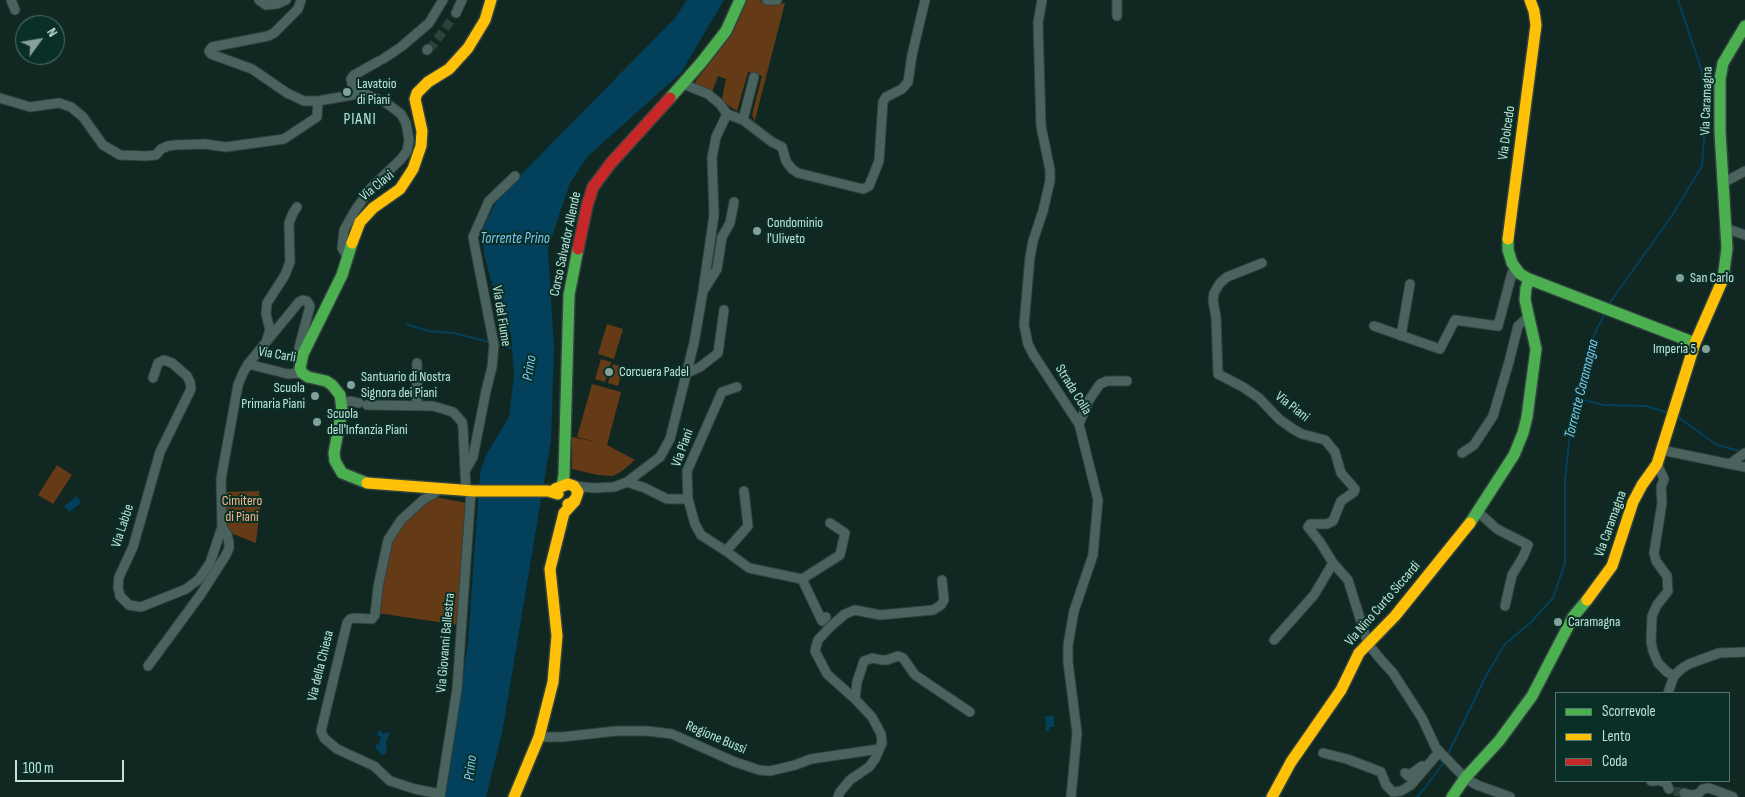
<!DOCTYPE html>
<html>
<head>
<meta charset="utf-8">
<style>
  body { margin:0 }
  #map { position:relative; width:1745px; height:797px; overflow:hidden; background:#112722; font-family:"Sofia Sans Condensed",sans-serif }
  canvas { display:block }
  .legend { position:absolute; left:1555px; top:692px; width:175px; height:90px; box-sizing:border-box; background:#092f27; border:1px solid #53776e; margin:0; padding:6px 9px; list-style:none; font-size:15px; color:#c1e2d8 }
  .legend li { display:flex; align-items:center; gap:10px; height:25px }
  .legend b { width:25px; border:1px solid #53776e }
  .north { position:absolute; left:15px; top:15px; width:50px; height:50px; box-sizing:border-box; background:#092f27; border:1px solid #53776e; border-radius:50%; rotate:58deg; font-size:14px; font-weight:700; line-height:20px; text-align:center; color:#c1e2d8 }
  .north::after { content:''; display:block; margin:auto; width:18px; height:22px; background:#83a198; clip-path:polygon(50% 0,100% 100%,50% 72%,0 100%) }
  .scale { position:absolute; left:15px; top:760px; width:109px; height:22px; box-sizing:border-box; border:2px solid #c1e2d8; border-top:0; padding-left:6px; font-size:15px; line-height:18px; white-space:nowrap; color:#c1e2d8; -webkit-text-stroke:4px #092f27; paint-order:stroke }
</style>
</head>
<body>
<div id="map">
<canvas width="1745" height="797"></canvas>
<ul class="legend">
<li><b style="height:6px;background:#4caf50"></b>Scorrevole</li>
<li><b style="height:6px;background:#ffc107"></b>Lento</li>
<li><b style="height:6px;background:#c62828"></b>Coda</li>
</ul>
<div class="north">N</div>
<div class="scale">100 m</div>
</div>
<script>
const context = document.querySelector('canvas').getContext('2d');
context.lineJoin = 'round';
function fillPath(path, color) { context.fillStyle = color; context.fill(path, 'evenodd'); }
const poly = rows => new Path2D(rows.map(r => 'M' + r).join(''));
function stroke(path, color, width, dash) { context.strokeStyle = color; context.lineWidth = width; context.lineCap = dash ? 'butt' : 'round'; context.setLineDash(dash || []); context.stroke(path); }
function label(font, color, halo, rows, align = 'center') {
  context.font = font + ' "Sofia Sans Condensed",sans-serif'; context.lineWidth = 4; context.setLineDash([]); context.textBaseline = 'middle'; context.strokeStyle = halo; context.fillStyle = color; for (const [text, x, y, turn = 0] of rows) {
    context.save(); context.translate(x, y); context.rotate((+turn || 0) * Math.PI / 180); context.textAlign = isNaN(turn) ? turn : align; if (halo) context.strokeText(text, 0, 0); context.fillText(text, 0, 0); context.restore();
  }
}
fillPath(poly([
  [747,0,760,0,766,5,770,5,785,3,756,116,755,121,757,126,752,115,762,76,748,72,737,111,728,105,722,99,726,79,718,76,712,92,698,86,695,82,727,40],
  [607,324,623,329,614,359,598,354],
  [601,359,611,362,605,382,595,379],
  [613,364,623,367,618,386,608,383],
  [592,384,621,392,607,445,635,460,622,471,613,476,598,475,572,469,572,437,597,442,577,437],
  [57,465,72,475,53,504,38,495],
  [259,491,260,507,256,543,228,532,223,492],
  [435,497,467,503,459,625,377,613,382,573,396,529,414,511]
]), '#643b16');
fillPath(poly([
  [687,0,724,0,681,73,588,156,570,183,548,248,554,348,551,440,502,733,486,797,445,797,453,748,468,642,480,473,486,455,509,417,514,374,511,335,497,301,484,255,481,232,498,198,675,18],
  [77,496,81,503,69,512,64,506],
  [1045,716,1054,716,1054,727,1049,727,1049,731,1046,731],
  [378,731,381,731,383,734,388,732,390,734,386,741,387,752,384,755,381,754,375,747,376,744,379,745,381,736,377,736]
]), '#02405b');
stroke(poly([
  [1609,304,1671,217,1702,166,1706,109,1701,68,1678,0],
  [406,324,428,331,453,333,489,342],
  [499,344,513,349],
  [1576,398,1604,405,1646,406,1669,413],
  [1678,417,1717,445,1740,451],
  [1447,756,1486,676,1505,644,1530,623,1553,598,1565,563,1565,480,1571,423,1579,382,1595,333,1605,313],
  [1262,797,1264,797],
  [1417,797,1425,788,1444,762]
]), '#02405b', 2);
stroke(poly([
  [428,49,433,45,452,19],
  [1674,791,1684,793]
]), '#2b433d', 9, [9, 4.5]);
const street = poly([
  [11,0,15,10],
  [259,0,266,5,277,4,286,0],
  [301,0,298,9,274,33,268,36,212,47,209,51,211,54,252,69,287,93,304,101,318,101,363,93],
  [767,0,777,0],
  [1042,0,1038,23,1041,126,1050,170,1050,181,1043,211,1033,241,1030,257,1024,325,1028,344,1033,354,1079,424,1098,500,1093,555,1074,611,1068,645,1068,662,1077,733,1071,797],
  [456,13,462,0],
  [1117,16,1117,0],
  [401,47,429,23,443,0],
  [427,50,428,49],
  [383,59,398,49],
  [0,98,30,107,59,103,71,107,83,117,103,145,120,155,145,156,156,155,161,149,168,146,175,145,204,144,226,147,284,139,317,117,318,101],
  [727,114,743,120,772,142,782,147,786,161,792,169,798,173,863,189,869,186,879,161,883,102,886,97,902,89,908,82,912,55,925,0],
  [743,120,754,77],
  [1723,183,1745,171],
  [1725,228,1745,235],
  [348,258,342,248,344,230,356,209,371,188,401,159,407,151,409,140,406,123,401,114,385,102,363,93,352,84,351,79,354,75,379,61],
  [1262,263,1227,277,1220,283,1214,293,1213,301,1216,317,1218,374,1243,387,1259,398,1279,419,1293,429,1302,434,1325,440,1335,452,1341,473,1355,489,1354,492,1341,501,1333,521,1327,524,1310,524,1308,527,1320,542,1333,563,1348,580,1368,644,1382,661,1393,673,1422,718,1436,748,1465,778,1477,785,1510,797],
  [705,288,717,269,722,237,730,223,734,202],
  [1374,326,1440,349,1455,320,1498,326,1512,273,1516,269],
  [1401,336,1410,284],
  [267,339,270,330,266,314,267,303,285,275,290,262,289,223,293,213,297,207],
  [417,363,417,404],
  [248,364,288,374,302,373],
  [685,374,700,367,718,353,724,310],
  [153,378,158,363,164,360,172,363,187,376,190,382,191,389,160,452,133,547,119,577,118,587,120,596,129,605,141,607,186,589,199,579,210,563,222,527,221,479,238,385,243,373,248,364,299,302,303,300,307,301,310,306,299,348,303,354],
  [737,387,722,392,687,471,688,499,695,524,701,535,726,551,749,568,802,579,822,621,826,617],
  [342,403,350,401,359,403],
  [367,405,433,406,453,412,462,422,463,428,465,471],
  [1079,424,1089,400,1100,384,1107,381,1127,381],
  [1661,450,1745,467],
  [1462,453,1474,445,1493,416,1509,362,1518,326,1528,317],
  [1657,464,1664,479,1661,487,1662,503,1654,553,1656,561,1667,576,1668,591,1657,605,1652,616,1651,642,1653,651,1658,663,1667,672,1674,676],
  [1730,464,1745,453],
  [627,482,645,488,667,499,688,499],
  [574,486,594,488,614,487,627,482,660,457,670,439,694,343,703,291,714,215,712,158,716,137,727,114,720,104,708,94,688,86,685,82],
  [466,490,465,471,473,457,486,391,492,367,494,345,473,237,489,201,515,176],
  [1478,512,1497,529,1528,545,1523,557,1512,575,1505,606],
  [726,551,748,526,744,491],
  [802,579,840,555,845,533,830,523],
  [1274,640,1314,595,1333,563],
  [148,666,201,594,226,555,229,548,229,543,227,534,222,527],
  [1668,693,1674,676,1681,669,1689,664,1719,653,1745,652],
  [855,699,857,682,864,661,873,658,881,660,887,660,898,656,903,658,915,675,970,712],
  [539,737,562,737,616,731,647,731,672,734,735,762,759,770,770,771,795,765,811,759,879,749],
  [1323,753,1347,759,1381,772,1386,785,1393,792,1401,791,1411,785,1439,752],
  [1405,773,1408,776,1422,766],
  [1651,781,1656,781],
  [1661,781,1666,783,1669,789],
  [1684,793,1692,795,1698,794],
  [440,794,415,789,390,781,374,766,337,749,324,738,321,731,347,623,350,619,354,618,372,619,375,615,378,587,388,540,401,520,423,500,441,489],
  [1698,794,1703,789,1709,788,1733,797],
  [440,797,457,689,471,491],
  [838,797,840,792,850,780,869,767,875,759,882,743,881,734,872,717,855,699,827,674,815,651,818,640,830,627,845,614,855,610,880,615,933,610,941,605,944,600,942,580]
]);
const fast = poly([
  [670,98,701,63,726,31,740,0],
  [1508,239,1508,250,1512,263,1520,274,1529,279,1695,343],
  [352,243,342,275,303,354,300,368,302,373,308,377,326,381,332,385,340,395,342,410,334,453,335,461,342,473,367,483],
  [1723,279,1727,248,1720,132,1720,79,1723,63,1745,26],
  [562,486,564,475,569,295,578,249],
  [1470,523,1514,455,1523,433,1527,417,1536,349,1525,300,1526,288,1529,279],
  [1452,797,1465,778,1499,741,1532,696,1573,617,1587,600]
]);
const slow = poly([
  [1508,239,1536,25,1534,11,1530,0],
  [352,243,360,222,373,208,400,189,413,169,421,146,422,131,415,99,417,93,428,82,449,69,468,48,485,20,491,0],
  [367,483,474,491,548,491,558,494],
  [555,489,568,484,574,486,578,492,576,498,572,503,568,504],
  [1587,600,1612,566,1633,502,1642,485,1657,464,1695,343,1723,279],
  [514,797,539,737,553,682,557,636,550,569,564,513,575,501],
  [1272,797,1291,762,1341,690,1359,653,1395,616,1470,523]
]);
const jam = poly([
  [578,249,587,206,593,187,611,163,670,98]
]);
stroke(street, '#30423d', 11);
stroke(fast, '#30423d', 14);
stroke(slow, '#30423d', 14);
stroke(jam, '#30423d', 14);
stroke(street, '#4b635e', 9);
stroke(fast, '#4caf50', 11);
stroke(slow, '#ffc107', 11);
stroke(jam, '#c62828', 11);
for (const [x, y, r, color] of [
  [347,92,5,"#83a198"],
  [757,231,5,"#83a198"],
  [1680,278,5,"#83a198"],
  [1706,349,5,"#83a198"],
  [609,372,5,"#83a198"],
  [351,385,5,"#83a198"],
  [315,396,5,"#83a198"],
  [317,422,5,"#83a198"],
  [1558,622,5,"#83a198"]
]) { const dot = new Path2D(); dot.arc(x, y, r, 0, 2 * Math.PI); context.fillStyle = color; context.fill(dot); stroke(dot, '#092f27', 2); }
label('14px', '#c1e2d8', '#092f27', [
  ["Lavatoio",357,84],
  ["di Piani",357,100],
  ["Condominio",767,223],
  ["l'Uliveto",767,239],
  ["San Carlo",1690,278],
  ["Imperia 5",1696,349,"right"],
  ["Corcuera Padel",619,372],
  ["Santuario di Nostra",361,377],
  ["Signora dei Piani",361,393],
  ["Scuola",305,388,"right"],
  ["Primaria Piani",305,404,"right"],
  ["Scuola",327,414],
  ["dell'Infanzia Piani",327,430],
  ["Caramagna",1568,622]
], 'left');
label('14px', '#c1e2d8', '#092f27', [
  ["Via Caramagna",1707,101,-88],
  ["Via Dolcedo",1507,133,-82],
  ["Via Clavi",377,186,-39],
  ["Corso Salvador Allende",566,244,-78],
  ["Via del Fiume",501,316,81],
  ["Via Carli",277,355,10],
  ["Strada Colla",1073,390,58],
  ["Via Piani",1292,407,38],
  ["Via Piani",683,448,-70],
  ["Via Caramagna",1611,524,-70],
  ["Via Labbe",123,526,-72],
  ["Via Nino Curto Siccardi",1383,604,-49],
  ["Via Giovanni Ballestra",446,643,-85],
  ["Via della Chiesa",321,666,-76],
  ["Regione Bussi",716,738,23]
]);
label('14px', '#f8b78b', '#092f27', [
  ["Cimitero",242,501],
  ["di Piani",242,517]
]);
label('italic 15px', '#7fc9f3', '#092f27', [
  ["Torrente Prino",515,239],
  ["Prino",530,368,-81],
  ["Torrente Caramagna",1582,389,-76],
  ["Prino",471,768,-84]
]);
context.letterSpacing = '1px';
label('16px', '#c1e2d8', '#092f27', [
  ["PIANI",360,120]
]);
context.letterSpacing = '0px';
</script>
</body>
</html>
